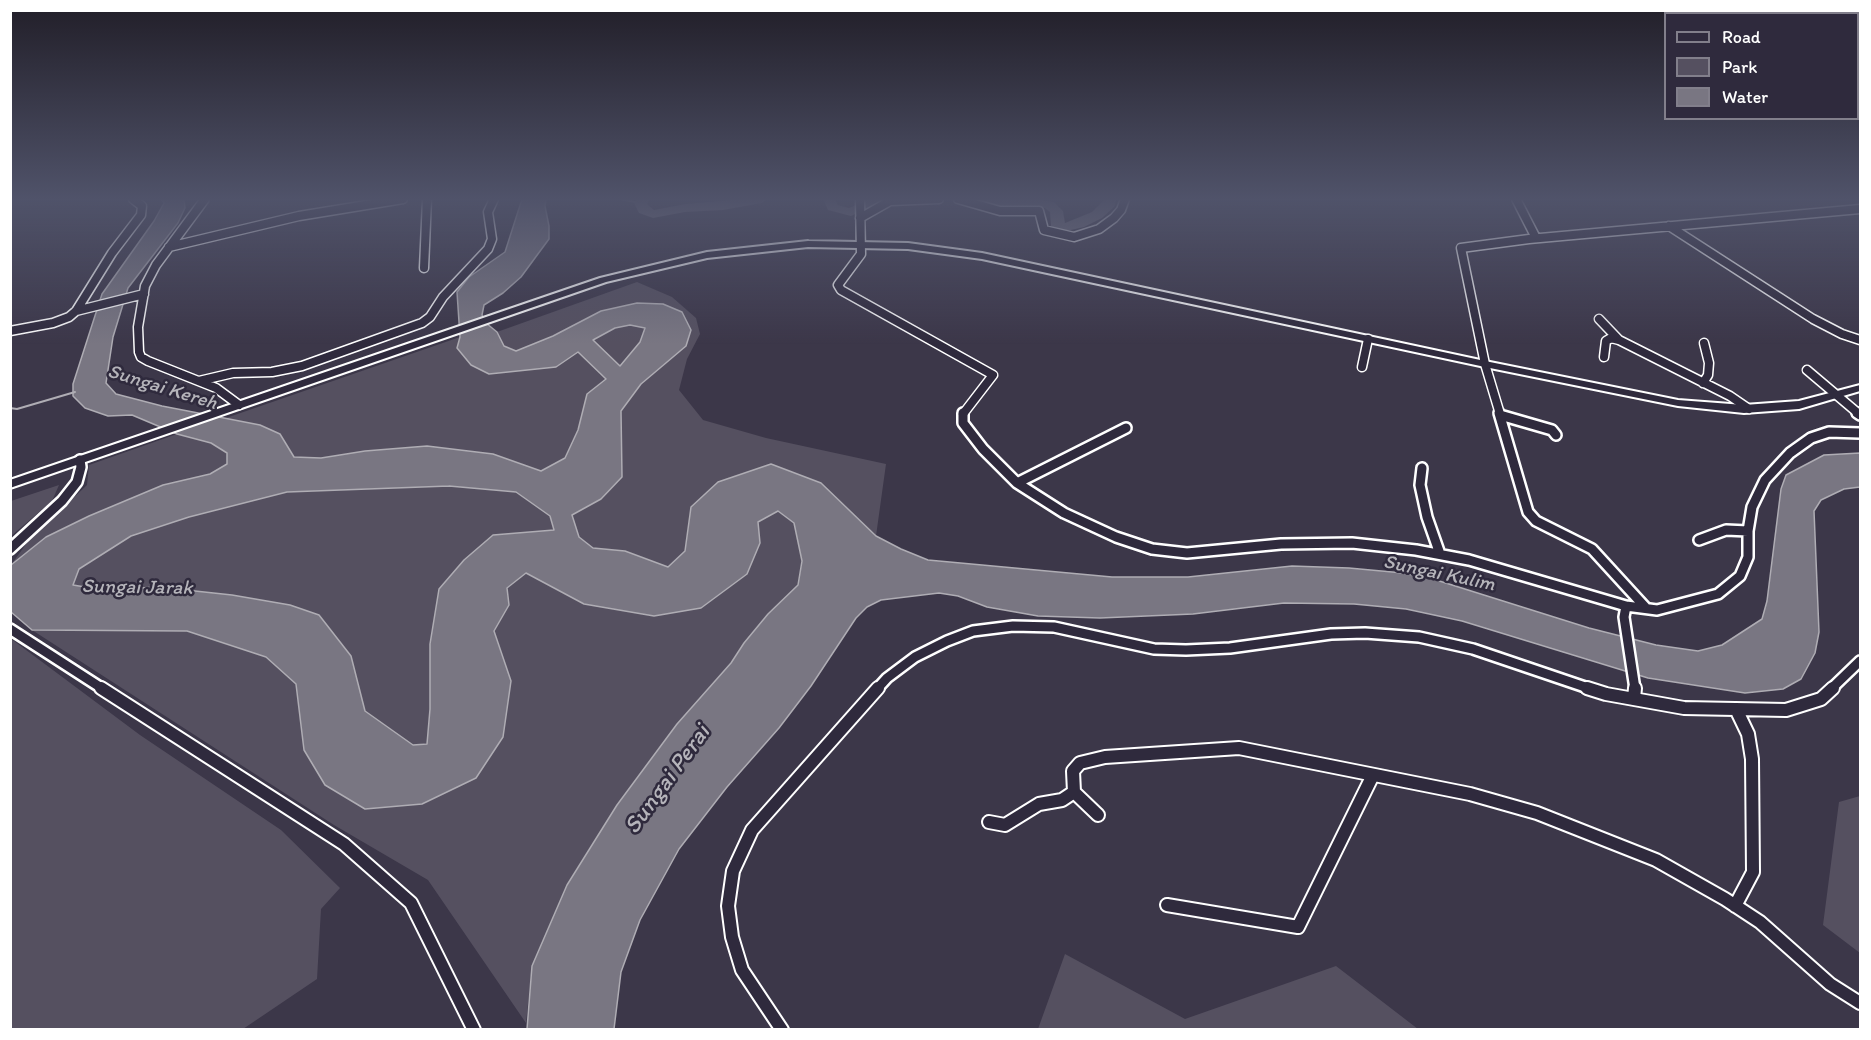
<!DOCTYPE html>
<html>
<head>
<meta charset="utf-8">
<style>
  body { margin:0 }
  #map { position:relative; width:1871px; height:1040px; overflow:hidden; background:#3c3749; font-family:Itim,sans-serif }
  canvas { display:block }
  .frame { position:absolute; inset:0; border:12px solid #fff; pointer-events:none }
  .legend { position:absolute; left:1664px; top:12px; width:195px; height:108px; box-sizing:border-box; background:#2f2a3d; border:2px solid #827f8b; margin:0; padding:8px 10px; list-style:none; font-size:18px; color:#fff }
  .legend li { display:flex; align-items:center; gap:12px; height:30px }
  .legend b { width:30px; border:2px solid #827f8b }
</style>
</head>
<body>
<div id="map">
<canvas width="1871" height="1040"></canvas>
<div class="frame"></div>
<ul class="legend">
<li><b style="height:8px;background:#2f2a3d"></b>Road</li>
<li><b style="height:16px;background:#555060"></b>Park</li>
<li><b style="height:16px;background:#797682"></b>Water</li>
</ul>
</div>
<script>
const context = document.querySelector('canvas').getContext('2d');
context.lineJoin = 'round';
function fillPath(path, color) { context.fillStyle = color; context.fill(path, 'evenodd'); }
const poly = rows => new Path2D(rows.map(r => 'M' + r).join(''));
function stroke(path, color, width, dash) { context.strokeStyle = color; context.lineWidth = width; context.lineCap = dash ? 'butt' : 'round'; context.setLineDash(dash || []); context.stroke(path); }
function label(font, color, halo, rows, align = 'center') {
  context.font = font + ' Itim,sans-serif'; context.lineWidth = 5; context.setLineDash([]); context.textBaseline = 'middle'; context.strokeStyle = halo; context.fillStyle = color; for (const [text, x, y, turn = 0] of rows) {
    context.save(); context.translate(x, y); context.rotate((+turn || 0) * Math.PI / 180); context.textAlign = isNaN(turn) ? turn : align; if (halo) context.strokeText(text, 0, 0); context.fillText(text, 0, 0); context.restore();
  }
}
fillPath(poly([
  [637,282,672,297,696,318,700,334,687,359,679,390,703,420,766,438,886,464,876,536,821,483,718,482,691,507,685,551,668,567,626,551,593,548,579,537,571,515,601,499,622,477,621,411,641,384,686,346,637,303,601,311,553,336,516,351,504,346,497,332],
  [630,325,645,327,640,342,620,367,593,340,615,328],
  [460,337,457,349,471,365,556,367,578,351,606,379,587,394,578,430,565,458,541,471,493,454,365,451,321,458,294,457,280,434,226,418],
  [177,434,211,443,227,453,227,465,210,474,163,485,46,537,11,565,29,540,87,485,89,465],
  [59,485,52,501,11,536,11,501],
  [449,486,516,492,550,516,554,531,493,535,430,709,427,743,413,745,365,711,351,656,158,587,103,590,73,585,79,569,131,536,189,517,287,492],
  [778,511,794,523,802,561,799,585,768,614,744,643,731,663,677,724,617,805,567,884,532,966,526,1023,428,880,334,825,32,630,187,631,266,657,296,684,304,750,365,809,511,681,494,631,509,605,507,589,526,573,584,604,654,616,760,543,758,522],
  [10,638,140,735,281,830,340,888,321,909,317,979,243,1029,11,1029],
  [1860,796,1860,953,1823,925,1839,802],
  [1065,954,1185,1019,1336,966,1418,1029,1038,1029]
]), '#555060');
const water = poly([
  [161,199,184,199,185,208,178,223,128,288,113,337,106,383,116,394,162,406,260,425,280,434,294,457,321,458,365,451,427,446,493,454,541,471,565,458,578,430,587,394,606,379,578,352,556,367,489,374,471,365,457,348,460,337,457,292,469,277,505,252,522,199,549,199,546,200,545,206,549,226,549,239,521,277,503,293,484,305,482,315,486,323,497,332,504,346,516,351,553,336,601,311,637,303,663,304,682,312,691,330,686,346,641,384,621,411,622,477,601,499,572,515,579,537,593,548,625,551,668,567,685,551,691,507,718,482,771,464,821,483,876,536,901,549,928,560,1112,577,1188,577,1292,566,1349,568,1403,573,1433,579,1589,628,1656,645,1698,651,1722,645,1762,619,1767,601,1781,489,1786,475,1824,455,1860,453,1860,487,1844,489,1821,500,1814,511,1819,632,1815,653,1801,679,1783,689,1745,693,1648,678,1462,621,1406,609,1354,604,1284,603,1193,614,1100,618,1038,616,987,607,958,596,939,593,881,600,867,607,856,618,811,686,779,728,727,787,679,849,640,920,621,972,614,1029,527,1029,532,966,567,885,617,805,677,724,731,663,744,643,768,614,798,585,802,561,794,523,778,511,758,522,760,543,747,574,701,608,654,616,584,604,526,573,507,588,509,605,494,631,511,681,503,737,476,778,422,804,365,809,325,785,304,750,296,684,266,657,187,631,32,630,11,612,11,565,46,537,89,516,163,485,210,474,227,464,227,453,211,443,177,434,132,415,108,416,85,408,73,396,73,384,102,294,154,221,164,203,161,199],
  [630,325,645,328,640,342,620,366,593,340,615,328,630,325],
  [449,486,516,492,550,516,554,530,493,535,464,560,439,589,430,644,430,709,427,744,413,745,365,711,351,656,319,615,290,605,232,595,158,587,103,590,73,585,79,569,131,536,189,517,287,492,449,486]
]);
fillPath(water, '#797682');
stroke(water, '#afadb4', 1.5);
stroke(poly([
  [620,199,640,203],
  [10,408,17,409,75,392]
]), '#afadb4', 2);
fillPath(poly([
  [637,199,650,199,647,204,654,210,685,204,743,199,768,199,762,203,723,210,685,212,653,218,639,213,634,203,637,199],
  [823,199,835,199,838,205,849,208,870,199,886,199,851,216,828,210,823,199],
  [970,199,1035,199,1054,202,1063,211,1065,223,1092,212,1105,199,1117,199,1114,207,1102,218,1084,227,1062,232,1051,226,1050,212,1045,208,1033,206,993,208,972,202,970,199]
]), '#797682');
const streetFar2 = poly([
  [205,199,156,265,145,286,138,327,139,352,141,357,148,361,216,388,239,405],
  [860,199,861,254,838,285,841,290,993,375,963,414],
  [958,199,1000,211,1039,211,1044,230,1074,237,1099,229,1114,218,1121,210,1125,199],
  [1516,199,1536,238],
  [860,218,890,201,939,199],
  [1669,226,1813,319,1842,334,1860,340],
  [169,247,299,216,403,199],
  [424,268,427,199],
  [76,311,144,294],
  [1599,319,1619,340],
  [10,331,53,323,69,317,76,311,112,253,141,215,142,206,133,199],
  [1604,357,1606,341,1611,338,1619,340,1730,396,1749,409],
  [1362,367,1368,339],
  [1807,370,1859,414],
  [199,381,233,373,272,372,302,366,422,323,430,317,443,297,488,249,492,239,488,212,494,199],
  [1703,383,1708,375,1709,363,1704,343],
  [1500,414,1485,364,1461,248,1529,239,1860,209]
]);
const streetFar1 = poly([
  [963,413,963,423,983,449,1017,483,1064,513,1116,537,1152,549,1187,553,1281,544,1352,543,1416,550,1469,560,1626,606,1657,610,1718,594,1740,576,1748,557,1748,531,1752,507,1765,480,1790,453,1811,438,1829,432,1860,433],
  [1499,413,1528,512,1536,521,1592,549,1646,608],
  [1857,413,1860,415],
  [1500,415,1552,430,1556,435],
  [1422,468,1420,485,1427,517,1440,554],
  [1017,483,1126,428],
  [1699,540,1726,530,1748,531],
  [10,549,62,501,77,482,81,467,80,460],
  [1626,606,1624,617,1635,689],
  [10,629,103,689],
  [877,689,887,678,915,657,947,641,973,631,1013,626,1054,627,1154,649,1186,650,1230,648,1331,634,1365,633,1419,637,1473,649,1591,689],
  [1831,689,1860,661]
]);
const street = poly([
  [101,688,344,844,411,903,474,1030],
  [1587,688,1606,694,1684,708,1786,710,1821,699,1833,688],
  [1634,699,1635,688],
  [1098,815,1074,792,1073,771,1080,763,1105,757,1239,748,1470,794,1537,813,1656,860,1725,899,1760,922,1830,984,1860,1003],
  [989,822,1005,825,1039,804,1062,800,1074,792],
  [1167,905,1298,927,1373,775],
  [1735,906,1753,872,1752,759,1748,734,1736,709],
  [782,1030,742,970,732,937,728,906,733,871,752,830,878,688]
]);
const secondary = poly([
  [808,241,908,243,982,253,1485,361,1678,400,1744,405,1799,401,1860,385,1860,391,1799,409,1744,413,1678,406,1485,367,982,259,908,249,808,247,707,258,606,282,10,488,10,480,600,278,707,252,808,241]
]);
stroke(streetFar2, '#fff', 11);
stroke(streetFar1, '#fff', 14);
stroke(street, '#fff', 16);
stroke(secondary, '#fff', 4);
stroke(streetFar2, '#2f2a3d', 8);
stroke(streetFar1, '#2f2a3d', 9);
stroke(street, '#2f2a3d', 12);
fillPath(secondary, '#2f2a3d');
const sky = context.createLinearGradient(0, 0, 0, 344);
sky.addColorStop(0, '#211e28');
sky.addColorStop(0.58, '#50536a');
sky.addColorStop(1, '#50536a00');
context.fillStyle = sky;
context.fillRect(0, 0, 1871, 344);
label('italic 20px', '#b5b4ba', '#2f2a3d', [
  ["Sungai Kereh",162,388,17],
  ["Sungai Kulim",1439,574,12],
  ["Sungai Jarak",137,588,1]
]);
label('italic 24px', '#b5b4ba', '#2f2a3d', [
  ["Sungai Perai",668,780,-54]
]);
</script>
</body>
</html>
